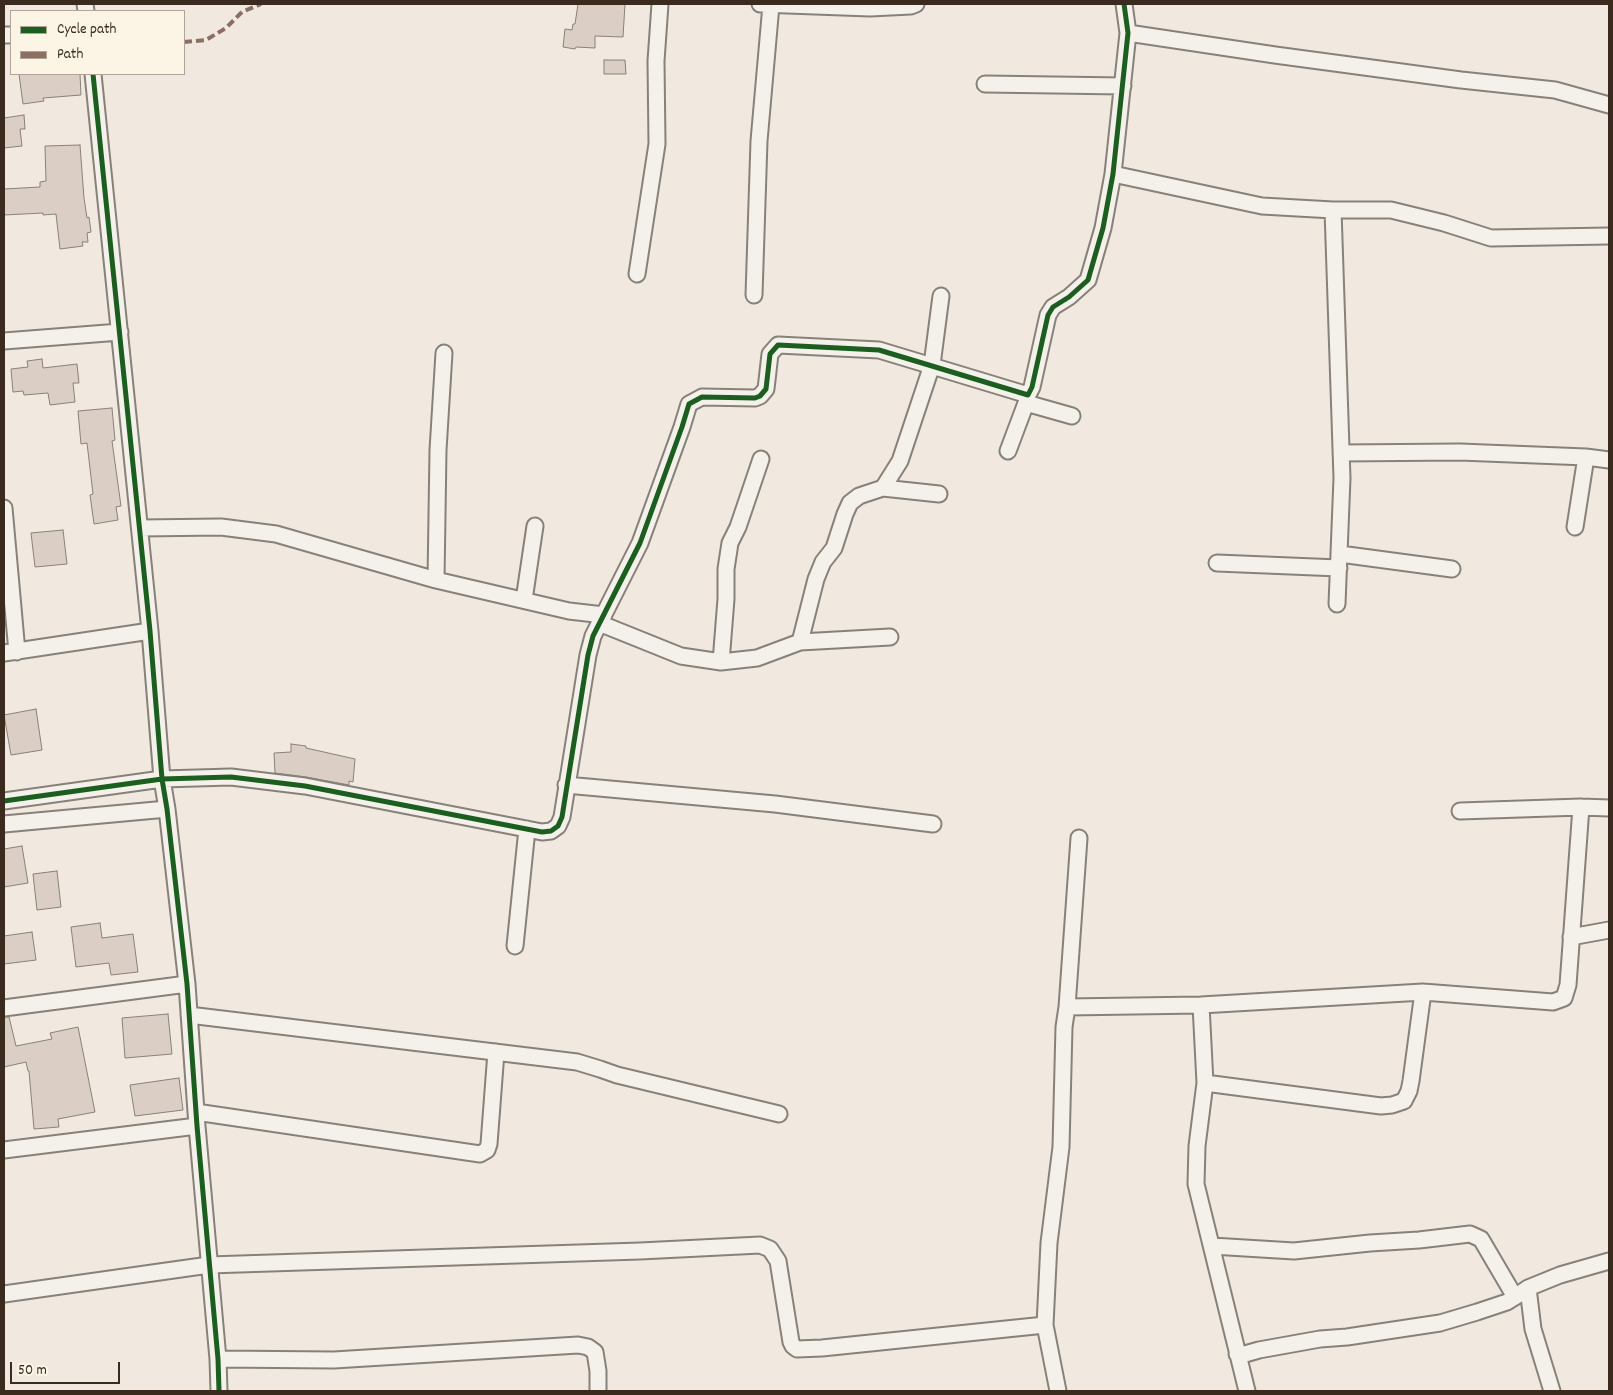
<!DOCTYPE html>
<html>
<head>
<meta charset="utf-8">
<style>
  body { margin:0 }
  #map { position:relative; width:1613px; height:1395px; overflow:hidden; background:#f1e9df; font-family:Dekko,sans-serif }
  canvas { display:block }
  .frame { position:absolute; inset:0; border:5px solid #3b2a1e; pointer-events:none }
  .legend { position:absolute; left:10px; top:10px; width:175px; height:65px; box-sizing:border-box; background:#fcf5e5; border:1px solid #afa495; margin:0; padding:6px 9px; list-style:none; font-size:15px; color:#3b2a1e }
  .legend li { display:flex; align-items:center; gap:10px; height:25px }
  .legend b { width:25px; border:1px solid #afa495 }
  .scale { position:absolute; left:10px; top:1362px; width:110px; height:22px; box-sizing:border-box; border:2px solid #3b2a1e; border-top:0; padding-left:6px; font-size:15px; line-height:18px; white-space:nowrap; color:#3b2a1e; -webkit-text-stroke:4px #fcf5e5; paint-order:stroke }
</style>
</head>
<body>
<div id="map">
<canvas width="1613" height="1395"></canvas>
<div class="frame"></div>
<ul class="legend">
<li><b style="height:6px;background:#1b5e20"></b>Cycle path</li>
<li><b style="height:6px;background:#8d6e63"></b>Path</li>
</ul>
<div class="scale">50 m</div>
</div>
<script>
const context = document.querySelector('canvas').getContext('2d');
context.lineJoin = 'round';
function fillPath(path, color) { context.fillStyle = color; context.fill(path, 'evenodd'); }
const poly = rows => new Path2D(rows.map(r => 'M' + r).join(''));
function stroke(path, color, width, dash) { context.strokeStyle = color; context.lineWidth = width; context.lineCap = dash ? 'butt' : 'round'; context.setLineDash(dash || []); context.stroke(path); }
const building = poly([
  [578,4,625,4,623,37,595,36,595,48,576,47,575,49,563,47,565,29,572,30,573,24,575,24,578,4],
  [604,60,625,60,626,74,604,74,604,60],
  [19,74,80,74,81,95,43,98,44,101,23,104,19,74],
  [24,115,25,129,20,129,22,146,4,148,4,118,24,115],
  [80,145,84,198,87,218,89,217,91,232,87,233,88,242,82,242,83,246,60,249,56,214,43,215,43,213,4,215,4,189,40,187,40,182,46,181,45,146,80,145],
  [42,359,43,368,77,364,79,383,73,383,75,402,50,405,48,393,24,395,23,391,13,392,11,369,28,367,27,361,42,359],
  [112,408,115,440,112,441,121,506,116,507,118,520,94,524,90,495,93,494,87,443,81,444,78,411,112,408],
  [63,530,67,564,35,567,31,533,63,530],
  [36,709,42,750,11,755,4,715,36,709],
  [291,744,306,746,306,748,355,759,353,782,349,781,349,785,306,777,275,773,274,753,291,752,291,744],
  [22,846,28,883,4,887,4,849,22,846],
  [57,871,61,907,37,910,33,874,57,871],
  [100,923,102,938,133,934,138,972,111,975,109,963,76,967,71,927,100,923],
  [32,932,36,960,4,964,4,936,32,932],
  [168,1014,172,1054,125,1058,122,1018,168,1014],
  [4,1017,9,1017,16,1046,52,1039,50,1033,78,1027,95,1112,58,1119,59,1127,34,1129,29,1071,28,1071,26,1062,4,1067,4,1017],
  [179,1078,183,1110,135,1116,130,1085,179,1078]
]);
fillPath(building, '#dbcec4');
stroke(building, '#88817a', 1);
const minor = poly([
  [85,4,86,11],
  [760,4,870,8,911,6,916,4],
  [1128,33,1275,55,1461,80,1555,90,1609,105],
  [4,35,11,35],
  [93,74,150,631,162,779,167,809,187,984,197,1126,218,1359,219,1391],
  [985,84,1123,86],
  [1113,174,1262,206,1333,210,1391,210,1444,223,1491,238,1609,236],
  [1333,210,1342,478,1337,604],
  [637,274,657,144,656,61,660,4],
  [754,295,759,141,771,5],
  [4,341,120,332],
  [1026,403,1072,416],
  [1008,451,1026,403,1028,395],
  [1341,453,1460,452,1586,457,1609,460],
  [883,488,939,494],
  [4,508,17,652],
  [1575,527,1586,457],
  [140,528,221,527,276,534,436,580,569,611,604,615],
  [1340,554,1452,569],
  [1217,563,1339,568],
  [436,580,438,450,444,353],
  [524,600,535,526],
  [599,623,681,656,721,662,757,658,800,642,890,637],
  [800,642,816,579,823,562,834,548,845,514,850,503,859,496,883,488,900,461,932,365,941,296],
  [4,653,150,631],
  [721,662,726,599,726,569,730,543,738,527,761,459],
  [566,785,775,804,933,824],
  [4,801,162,779,231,777,305,786,542,832,551,831,558,826,562,817,588,655,593,636,640,543,682,427,689,404,702,397,755,398,760,396,766,389,770,354,778,345,879,350,1028,395,1032,387,1048,315,1053,307,1069,297,1088,280,1103,228,1113,174,1128,33,1124,4],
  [1460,811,1581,807,1609,808],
  [4,824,167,809],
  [1571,937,1609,930],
  [515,946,527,829],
  [1201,1005,1205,1083,1197,1146,1196,1184,1247,1391],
  [1067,1007,1079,838],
  [4,1008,187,984],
  [189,1015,577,1062,600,1069,617,1075,779,1114],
  [1205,1083,1381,1106,1392,1105,1404,1101,1409,1091,1411,1081,1423,992],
  [196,1112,480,1154,487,1150,489,1144,496,1052],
  [4,1150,197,1126],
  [1212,1246,1294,1251,1370,1243,1419,1240,1470,1234,1481,1239,1515,1297],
  [1528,1288,1533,1329,1552,1391],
  [4,1294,209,1265,640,1251,760,1245,770,1249,778,1261,791,1342,793,1346,797,1349,822,1348,1045,1325],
  [1237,1354,1245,1354,1259,1350,1320,1339,1347,1337,1440,1323,1477,1312,1507,1302,1515,1297,1528,1288,1560,1275,1609,1261],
  [218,1359,334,1360,578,1345,588,1347,595,1352,598,1371,598,1391],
  [1058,1391,1045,1325,1049,1243,1061,1147,1064,1027,1067,1007,1201,1005,1423,992,1553,1002,1564,998,1568,985,1581,807]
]);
stroke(minor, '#88817a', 19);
stroke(minor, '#f4f1ea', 15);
stroke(poly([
  [184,42,206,40,226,28,242,12,261,4]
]), '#8d6e63', 4, [8, 4]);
stroke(poly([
  [93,74,150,631,162,779,167,809,187,984,197,1126,218,1359,219,1391],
  [4,801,162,779,231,777,305,786,542,832,551,831,558,826,562,817,588,655,593,636,640,543,682,427,689,404,702,397,755,398,760,396,766,389,770,354,778,345,879,350,1028,395,1032,387,1048,315,1053,307,1069,297,1088,280,1103,228,1113,174,1128,33,1124,4]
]), '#1b5e20', 5);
</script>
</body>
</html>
